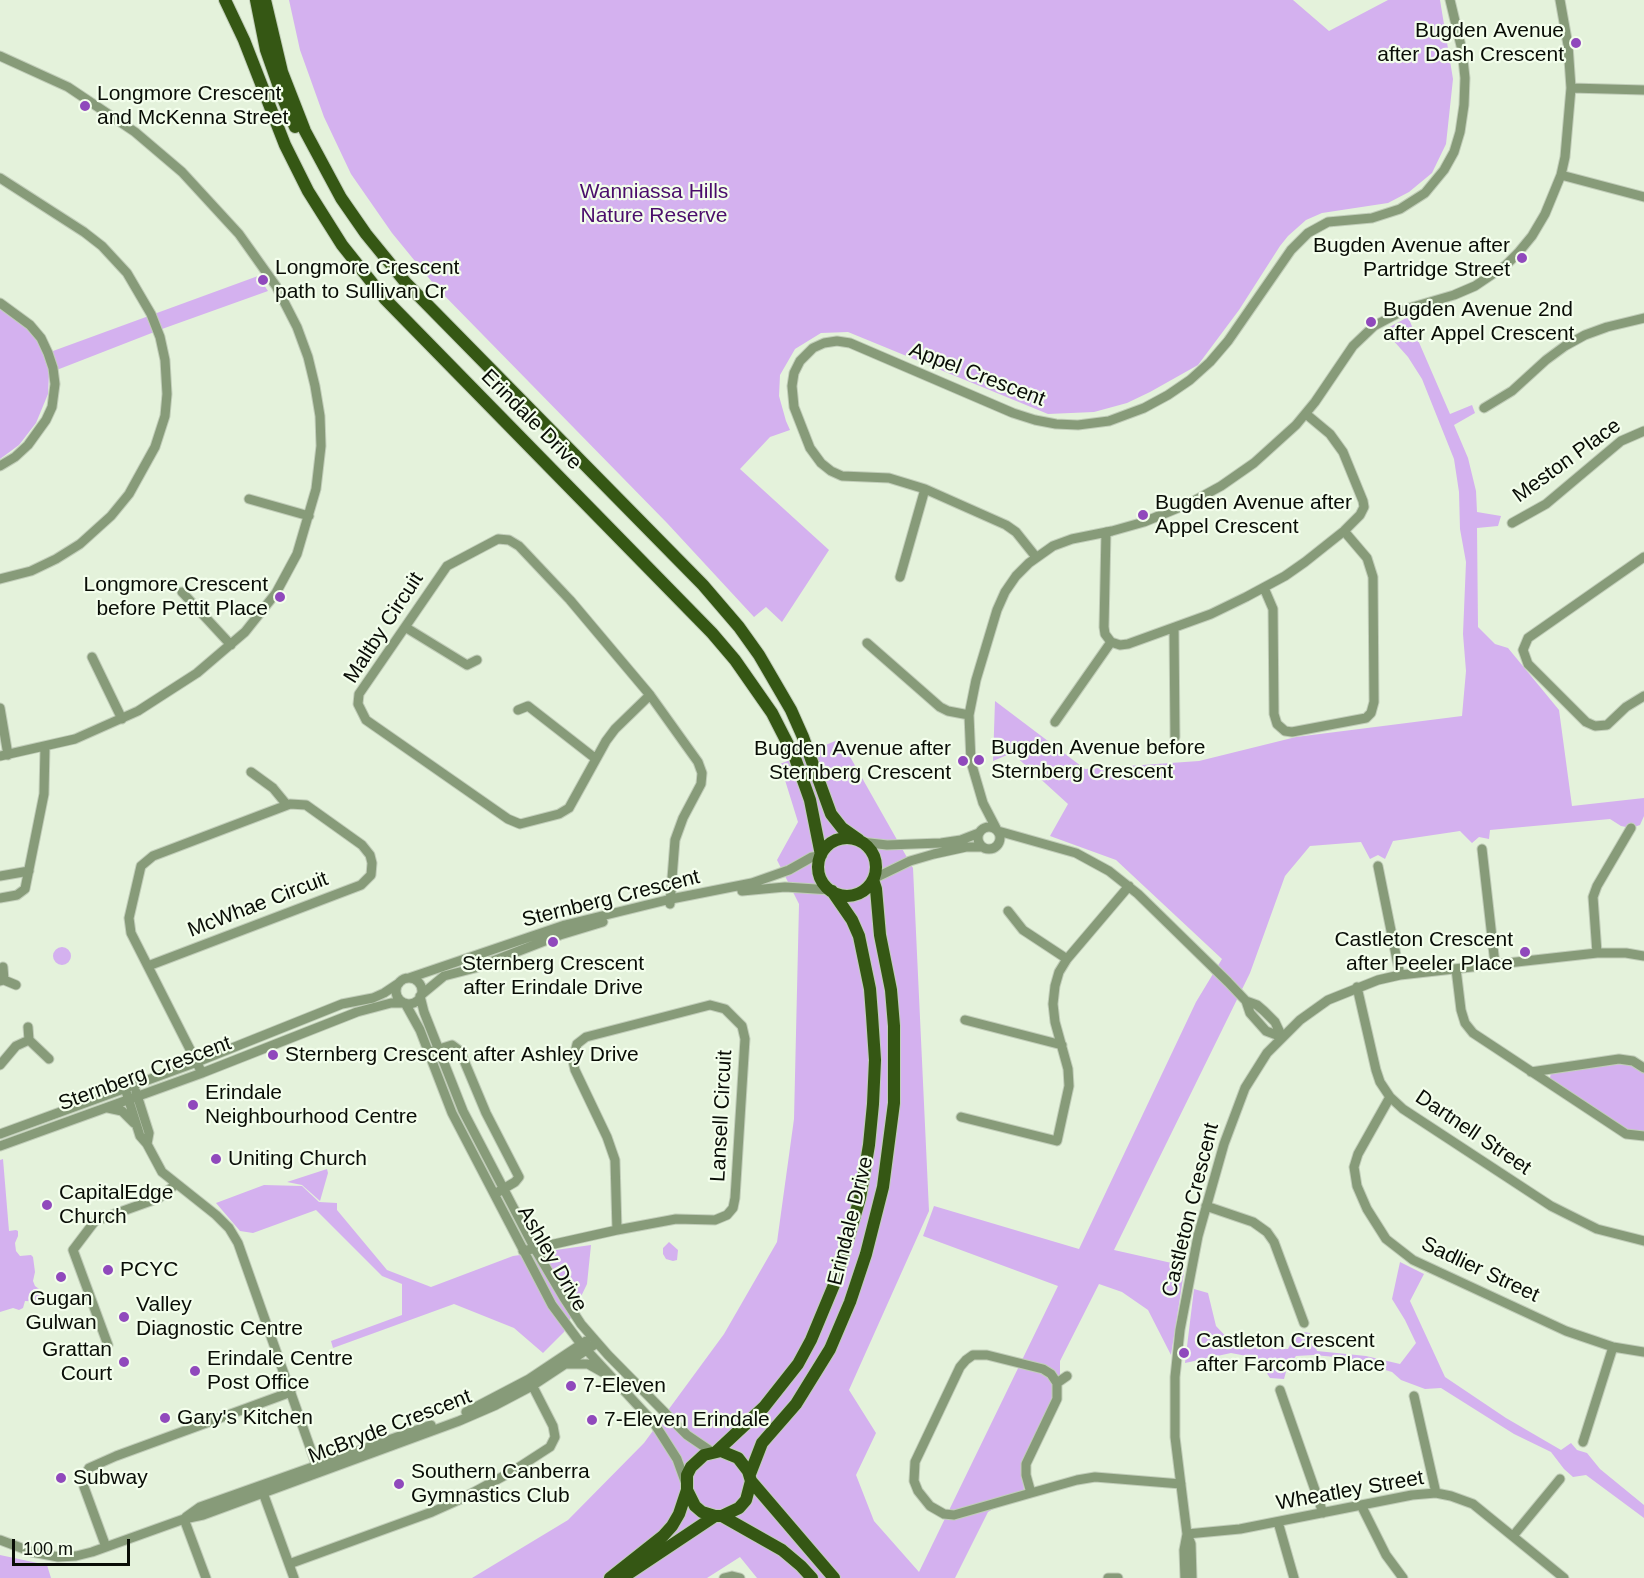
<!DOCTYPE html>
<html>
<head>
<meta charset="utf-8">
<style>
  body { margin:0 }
  #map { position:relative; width:1644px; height:1578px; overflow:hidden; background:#e4f2db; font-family:Helvetica,sans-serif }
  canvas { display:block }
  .scale { position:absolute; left:12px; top:1539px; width:118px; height:27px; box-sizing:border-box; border:3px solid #090d06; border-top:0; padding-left:8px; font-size:18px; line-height:21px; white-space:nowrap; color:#090d06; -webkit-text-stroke:4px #f3feec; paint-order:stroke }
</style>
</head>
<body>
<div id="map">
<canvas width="1644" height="1578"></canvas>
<div class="scale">100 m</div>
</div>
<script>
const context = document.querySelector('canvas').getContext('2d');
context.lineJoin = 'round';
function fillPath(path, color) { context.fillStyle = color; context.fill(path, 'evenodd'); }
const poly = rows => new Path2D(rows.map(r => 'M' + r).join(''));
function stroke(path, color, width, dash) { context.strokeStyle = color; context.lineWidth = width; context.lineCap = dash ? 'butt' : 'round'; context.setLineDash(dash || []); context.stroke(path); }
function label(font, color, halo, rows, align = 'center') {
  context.font = font + ' Helvetica,sans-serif'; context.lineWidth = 4.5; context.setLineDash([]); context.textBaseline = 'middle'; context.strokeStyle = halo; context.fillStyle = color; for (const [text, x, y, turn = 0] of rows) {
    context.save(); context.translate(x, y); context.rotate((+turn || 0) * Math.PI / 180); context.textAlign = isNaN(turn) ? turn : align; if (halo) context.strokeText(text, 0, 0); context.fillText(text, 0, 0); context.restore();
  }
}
fillPath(poly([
  [289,0,1293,0,1329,31,1388,0,1440,0,1453,79,1446,144,1432,173,1409,192,1388,203,1322,213,1306,220,1288,236,1280,246,1239,310,1198,365,1150,392,1127,403,1094,412,1048,414,848,332,821,333,795,349,780,375,779,396,786,421,790,430,770,437,740,469,829,550,782,622,766,607,754,617,667,523,437,288,392,233,351,174,324,117,300,50],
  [258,276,268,291,162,329,49,373,48,394,36,423,19,445,0,459,0,307,17,319,35,336,46,356,53,351],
  [1408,317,1450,414,1472,405,1475,413,1454,425,1468,458,1476,491,1477,512,1501,516,1498,526,1477,528,1478,627,1495,644,1508,648,1559,710,1572,806,1644,798,1644,816,1640,825,1631,828,1621,826,1610,819,1490,830,1489,839,1479,837,1472,843,1460,831,1393,841,1385,859,1378,855,1370,859,1361,842,1310,846,1285,876,1250,973,1114,1250,1185,1266,1171,1355,1148,1310,1122,1292,1099,1284,1060,1361,1060,1382,1023,1467,1024,1491,988,1512,955,1578,757,1578,740,1557,707,1578,472,1578,568,1520,644,1443,724,1334,777,1242,794,1119,799,904,777,860,798,822,780,764,840,739,913,868,929,1211,849,1390,876,1433,856,1475,874,1521,919,1572,1058,1286,923,1236,934,1206,1079,1249,1196,1002,1222,959,1116,860,1050,836,1068,804,1012,753,993,761,995,701,1085,769,1199,761,1296,737,1462,716,1466,671,1463,634,1466,562,1460,529,1459,492,1454,459,1422,379,1408,357,1384,330],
  '53 956a9 9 0 1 1 18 0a9 9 0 1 1-18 0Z',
  [1623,1062,1644,1071,1644,1132,1628,1131,1550,1078,1551,1072],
  [3,1159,9,1231,16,1230,18,1231,18,1236,15,1243,16,1251,20,1256,31,1255,33,1257,35,1272,33,1281,35,1286,42,1291,46,1302,25,1301,23,1308,19,1310,13,1308,0,1312,0,1160],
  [327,1169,328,1173,320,1201,302,1185,287,1182],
  [264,1185,302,1186,319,1202,337,1203,337,1210,387,1270,431,1287,513,1256,591,1245,587,1284,564,1332,543,1353,514,1328,454,1304,333,1348,331,1341,402,1315,402,1284,382,1276,316,1210,253,1233,240,1231,216,1203],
  [669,1242,678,1250,677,1260,673,1261,666,1259,663,1254,663,1248],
  [1400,1262,1424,1274,1410,1301,1445,1377,1506,1418,1561,1450,1571,1443,1577,1450,1587,1453,1600,1469,1644,1505,1644,1518,1586,1475,1573,1477,1564,1469,1551,1452,1514,1434,1441,1388,1425,1389,1401,1380,1392,1372,1346,1358,1314,1355,1296,1356,1287,1368,1284,1379,1270,1378,1257,1358,1231,1353,1185,1363,1194,1289,1208,1293,1216,1326,1235,1346,1288,1349,1297,1331,1310,1333,1317,1351,1366,1356,1400,1364,1416,1343,1405,1320,1392,1299],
  [0,1555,47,1565,51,1578,0,1578]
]), '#d4b1ef');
const minor = poly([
  [0,56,68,87,135,132,182,172,239,234,276,286,297,327,308,357,315,386,320,416,321,446,316,489,297,554,276,593,245,632,197,673,138,711,75,739,0,756],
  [1571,88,1644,90],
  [1561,175,1644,197],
  [0,178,84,232,102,246,127,273,151,314,160,337,165,360,167,394,165,416,155,447,129,494,111,516,80,544,56,559,31,571,0,579],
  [0,303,30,325,41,338,48,353,53,368,55,384,52,407,46,420,28,445,15,457,0,466],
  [1484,408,1512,391,1546,360,1565,346,1585,335,1607,327,1644,318],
  [249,499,309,516],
  [1512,523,1546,504,1621,441,1644,431],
  [1106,532,1104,627,1105,634,1111,642,1120,645,1128,644,1211,614,1246,597,1285,576,1305,562,1344,531,1360,515,1364,507,1363,501,1343,452,1330,434,1306,414],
  [1036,557,1016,532,1006,525,925,489,889,478,842,476,831,471,821,463,810,448,794,407,792,386,794,373,800,361,813,348,824,343,837,341,850,343,1013,413,1035,420,1056,424,1078,425,1109,421,1144,408,1168,395,1190,380,1210,362,1228,341,1291,250,1308,233,1328,222,1372,218,1400,209,1425,193,1444,170,1454,152,1460,132,1464,105,1465,78,1462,50,1450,0],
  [1644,557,1528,638,1523,650,1528,664,1586,722,1595,726,1607,725,1626,707,1644,696],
  [900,577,925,489],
  [1264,588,1273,609,1274,714,1277,724,1285,731,1292,732,1366,718,1371,713,1374,702,1373,577,1367,558,1344,531],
  [182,592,231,645],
  [405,627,467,665,477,660],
  [1174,628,1175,737],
  [867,643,940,707,948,711,969,715],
  [92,657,122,719],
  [650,695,570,600,519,546,509,540,498,539,447,566,359,694,358,704,366,720,508,819,520,824,559,814,569,808,606,741,615,729,650,695,698,762,702,773,701,784,683,818,675,840,670,904],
  [0,708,8,755],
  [518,710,528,706,596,759],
  [1055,722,1111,642],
  [251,772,273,788,287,805],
  '978 838a11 11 0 1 1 22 0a11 11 0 1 1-22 0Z',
  [996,828,983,803,971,762,969,715,976,680,997,610,1005,592,1016,576,1029,563,1053,546,1072,539,1112,531,1144,522,1190,503,1221,486,1254,463,1296,425,1315,402,1353,346,1374,326,1406,309,1454,295,1475,286,1506,265,1518,253,1532,236,1545,214,1561,175,1565,157,1571,88,1568,45,1560,0],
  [998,831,1076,853,1109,871,1138,894,1228,982,1246,1001,1250,1013,1266,1031,1282,1037],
  [861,842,887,845,941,843,961,840,979,833],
  [1482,849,1495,964],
  [1378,866,1400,975],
  [0,876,29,871],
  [873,879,910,861,934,854,966,847,983,847],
  [742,891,785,887,831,890],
  [0,898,17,895,25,889,44,794,45,747],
  [1008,911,1023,930,1067,959],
  [1597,953,1593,897,1597,886,1631,828],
  [148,966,361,885,371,875,372,863,370,855,362,845,306,805,290,804,153,856,141,866,129,918,131,933,202,1073],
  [3,967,4,980],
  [1456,969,1461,1010,1465,1023,1473,1033,1626,1134,1644,1136],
  [409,978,565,925,671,899,752,883,789,870,812,857,821,856],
  '396 991a13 13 0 1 1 26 0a13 13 0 1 1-26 0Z',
  [0,981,4,980,16,985],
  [1357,987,1376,1070,1380,1082,1390,1097,1403,1109,1551,1206,1597,1229,1644,1241],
  [421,995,444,976,475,968,560,935,603,922],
  [420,996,424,1012,463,1111,535,1249,564,1298,581,1324,608,1355,687,1435,712,1452],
  [1246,1001,1257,1005,1264,1011,1275,1022,1282,1037],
  [405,1003,420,1030,452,1113,552,1305,581,1344,654,1423,677,1459,686,1484],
  [965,1020,1062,1045],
  [29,1040,49,1059],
  [433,1051,452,1045,460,1051,486,1113,519,1177,515,1182,498,1192],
  [0,1065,16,1046,29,1040,28,1027],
  [1531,1072,1619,1059,1633,1061,1644,1068],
  [125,1088,140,1136,147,1144,162,1172,216,1215,229,1228,238,1243,318,1470],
  [136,1092,149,1133,147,1144],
  [1390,1097,1358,1154,1354,1167,1357,1186,1367,1209,1386,1239,1413,1260,1566,1331,1613,1347,1644,1352],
  [108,1108,122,1111,134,1123],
  [961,1117,1057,1141,1069,1086,1068,1069,1055,1022,1053,1004,1055,986,1059,972,1067,959,1129,886],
  [0,1134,197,1062,342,1004,373,998,384,993,399,983],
  [0,1146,202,1073,357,1012,391,1003,404,1003],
  [1206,1206,1253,1222,1267,1232,1274,1242,1304,1323],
  [523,1251,617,1230,615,1160,607,1137,575,1070,573,1061,577,1044,586,1037,710,1005,725,1009,742,1026,745,1039,735,1198,733,1208,727,1215,715,1220,676,1219,617,1230],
  [108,1345,73,1250,95,1221,159,1198,176,1184],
  [565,1364,588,1364,604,1373],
  [1057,1383,1067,1376],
  [1280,1390,1323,1513],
  [1414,1396,1436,1493],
  [466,1412,529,1379,586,1341],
  [1583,1442,1613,1347],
  [262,1490,294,1578],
  [1031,1493,954,1515,944,1514,930,1506,918,1491,914,1481,915,1462,960,1367,966,1360,973,1355,987,1355,1043,1369,1051,1374,1057,1383,1057,1399,1026,1464,1026,1475,1031,1493,1077,1480,1095,1477,1181,1484],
  [1361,1505,1386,1555,1403,1578],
  [186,1517,200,1507,431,1425],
  [184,1519,206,1578],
  [1278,1522,1294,1578],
  [1187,1534,1240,1529,1412,1495,1436,1493,1451,1496,1473,1504,1564,1578],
  [1513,1536,1560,1479],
  [0,1540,32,1552,58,1557,76,1556,92,1552,184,1519,203,1515,459,1421,496,1405,532,1386,597,1343],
  [106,1547,84,1487,83,1480,89,1468,116,1456,291,1392],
  [289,1564,432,1512,461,1499,513,1471,550,1447,555,1437,553,1426,530,1381],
  [724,1578,732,1576,740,1578],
  [1108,1578,1118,1578],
  [1185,1578,1184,1550,1187,1534],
  [1192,1578,1191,1544,1187,1534,1175,1437,1175,1377,1180,1330,1198,1236,1224,1144,1245,1088,1267,1053,1300,1020,1328,1000,1378,980,1400,975,1597,953,1626,953,1644,956]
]);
const major = poly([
  [225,0,244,40,285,145,308,191,342,245,385,299,712,633,735,660,772,713,795,758,810,800,821,855],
  [256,0,266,50,284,101,295,127],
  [265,0,282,72,305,131,341,198,366,234,406,283,703,585,739,627,759,655,791,710,803,737,831,814,842,828,859,840],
  '818 867a29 29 0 1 1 58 0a29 29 0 1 1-58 0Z',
  [717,1451,764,1407,798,1364,811,1340,836,1280,860,1198,869,1145,873,1104,875,1060,872,1015,870,989,859,936,852,920,832,891],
  [750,1474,762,1443,796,1404,830,1349,850,1302,866,1254,883,1187,894,1103,894,1026,891,990,880,935,876,889,873,880],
  [751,1481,834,1578],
  [722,1516,782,1550,801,1566,812,1578],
  [625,1576,715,1516],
  [610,1578,663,1536,672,1526,679,1514,687,1490,687,1475,691,1467,704,1455,721,1451,738,1458,748,1471,751,1481,746,1500,739,1508,722,1516,715,1516,702,1512,695,1506,687,1490]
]);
stroke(minor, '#c1cdb9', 11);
stroke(major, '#c1cdb9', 14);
stroke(minor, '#879b79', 9);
stroke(major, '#355714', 12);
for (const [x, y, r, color] of [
  [1576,43,6,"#9049bc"],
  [85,106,6,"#9049bc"],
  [1522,258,6,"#9049bc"],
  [263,280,6,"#9049bc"],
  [1371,322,6,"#9049bc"],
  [1143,515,6,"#9049bc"],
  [280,597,6,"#9049bc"],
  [979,760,6,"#9049bc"],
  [963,761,6,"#9049bc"],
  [553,942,6,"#9049bc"],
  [1525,952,6,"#9049bc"],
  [273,1055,6,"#9049bc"],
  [193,1105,6,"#9049bc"],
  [216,1159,6,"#9049bc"],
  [47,1205,6,"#9049bc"],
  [108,1270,6,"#9049bc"],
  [61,1277,6,"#9049bc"],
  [124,1317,6,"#9049bc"],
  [1184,1353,6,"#9049bc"],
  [124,1362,6,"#9049bc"],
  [195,1371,6,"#9049bc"],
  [571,1386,6,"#9049bc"],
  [165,1418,6,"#9049bc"],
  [592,1420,6,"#9049bc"],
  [61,1478,6,"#9049bc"],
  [399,1484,6,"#9049bc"]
]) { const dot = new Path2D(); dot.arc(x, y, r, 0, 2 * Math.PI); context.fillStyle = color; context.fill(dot); stroke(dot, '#f3feec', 2); }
label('21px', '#090d06', '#f3feec', [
  ["Bugden Avenue",1564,31,"right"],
  ["after Dash Crescent",1564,55,"right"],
  ["Longmore Crescent",97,94],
  ["and McKenna Street",97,118],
  ["Bugden Avenue after",1510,246,"right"],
  ["Partridge Street",1510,270,"right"],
  ["Longmore Crescent",275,268],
  ["path to Sullivan Cr",275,292],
  ["Bugden Avenue 2nd",1383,310],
  ["after Appel Crescent",1383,334],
  ["Bugden Avenue after",1155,503],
  ["Appel Crescent",1155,527],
  ["Longmore Crescent",268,585,"right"],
  ["before Pettit Place",268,609,"right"],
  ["Bugden Avenue before",991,748],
  ["Sternberg Crescent",991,772],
  ["Bugden Avenue after",951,749,"right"],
  ["Sternberg Crescent",951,773,"right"],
  ["Castleton Crescent",1513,940,"right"],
  ["after Peeler Place",1513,964,"right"],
  ["Sternberg Crescent",553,964,"center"],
  ["after Erindale Drive",553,988,"center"],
  ["Sternberg Crescent after Ashley Drive",285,1055],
  ["Erindale",205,1093],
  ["Neighbourhood Centre",205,1117],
  ["Uniting Church",228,1159],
  ["CapitalEdge",59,1193],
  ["Church",59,1217],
  ["PCYC",120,1270],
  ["Gugan",61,1299,"center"],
  ["Gulwan",61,1323,"center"],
  ["Valley",136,1305],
  ["Diagnostic Centre",136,1329],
  ["Castleton Crescent",1196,1341],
  ["after Farcomb Place",1196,1365],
  ["Grattan",112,1350,"right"],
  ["Court",112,1374,"right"],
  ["Erindale Centre",207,1359],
  ["Post Office",207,1383],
  ["7-Eleven",583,1386],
  ["Gary's Kitchen",177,1418],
  ["7-Eleven Erindale",604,1420],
  ["Southern Canberra",411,1472],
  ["Gymnastics Club",411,1496],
  ["Subway",73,1478]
], 'left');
label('21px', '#4b0d6b', '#f3feec', [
  ["Wanniassa Hills",654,192],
  ["Nature Reserve",654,216]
]);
label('21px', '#090d06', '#f3feec', [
  ["Appel Crescent",977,375,21],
  ["Erindale Drive",531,420,45],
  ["Meston Place",1567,461,-36],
  ["Maltby Circuit",384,628,-57],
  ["Sternberg Crescent",611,899,-14],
  ["McWhae Circuit",258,905,-21],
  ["Sternberg Crescent",145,1074,-20],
  ["Lansell Circuit",722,1116,-87],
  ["Dartnell Street",1473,1133,34],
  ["Castleton Crescent",1191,1210,-76],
  ["Erindale Drive",851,1221,-76],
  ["Ashley Drive",552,1259,60],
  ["Sadlier Street",1480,1270,25],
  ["McBryde Crescent",390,1427,-21],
  ["Wheatley Street",1350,1491,-10]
]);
</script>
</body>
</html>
